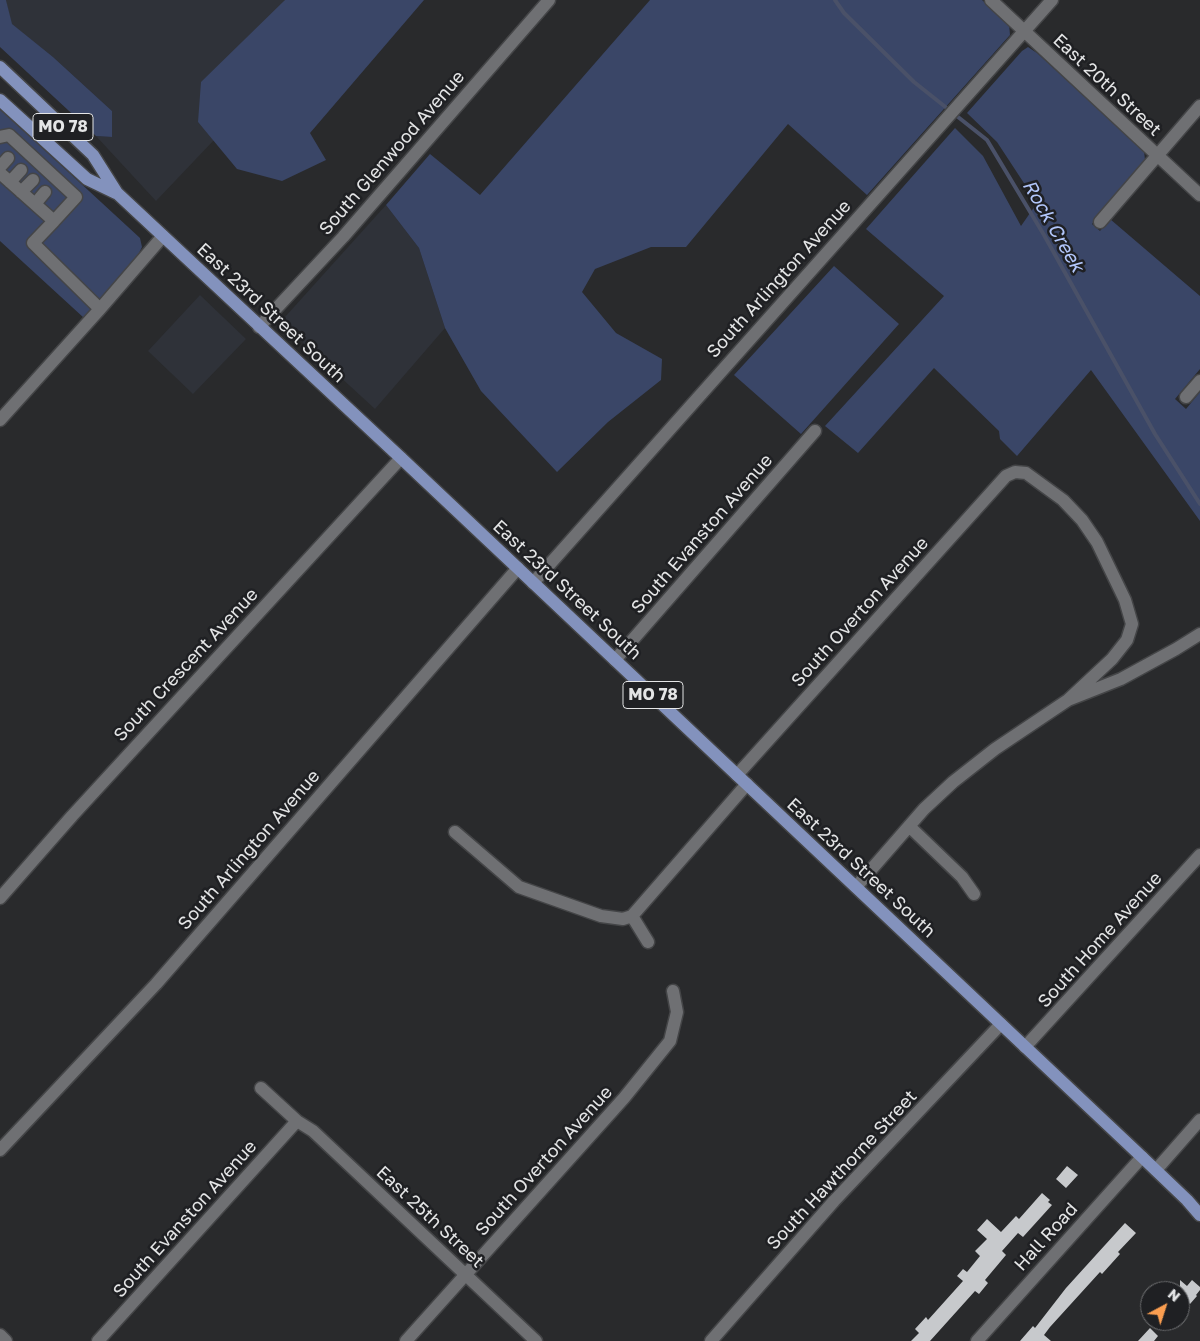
<!DOCTYPE html>
<html>
<head>
<meta charset="utf-8">
<style>
  body { margin:0 }
  #map { position:relative; width:1200px; height:1341px; overflow:hidden; background:#292a2c; font-family:"Golos Text",sans-serif }
  canvas { display:block }
  .north { position:absolute; left:1140px; top:1281px; width:50px; height:50px; box-sizing:border-box; background:#1f2023; border:1px solid #6e6f71; border-radius:50%; rotate:40deg; font-size:14px; font-weight:700; line-height:20px; text-align:center; color:#e4e5e6 }
  .north::after { content:''; display:block; margin:auto; width:18px; height:22px; background:#fb9e50; clip-path:polygon(50% 0,100% 100%,50% 72%,0 100%) }
</style>
</head>
<body>
<div id="map">
<canvas width="1200" height="1341"></canvas>
<div class="north">N</div>
</div>
<script>
const context = document.querySelector('canvas').getContext('2d');
context.lineJoin = 'round';
function fillPath(path, color) { context.fillStyle = color; context.fill(path, 'evenodd'); }
const poly = rows => new Path2D(rows.map(r => 'M' + r).join(''));
function stroke(path, color, width, dash) { context.strokeStyle = color; context.lineWidth = width; context.lineCap = dash ? 'butt' : 'round'; context.setLineDash(dash || []); context.stroke(path); }
function label(font, color, halo, rows, align = 'center') {
  context.font = font + ' "Golos Text",sans-serif'; context.lineWidth = 5; context.setLineDash([]); context.textBaseline = 'middle'; context.strokeStyle = halo; context.fillStyle = color; for (const [text, x, y, turn = 0] of rows) {
    context.save(); context.translate(x, y); context.rotate((+turn || 0) * Math.PI / 180); context.textAlign = isNaN(turn) ? turn : align; if (halo) context.strokeText(text, 0, 0); context.fillText(text, 0, 0); context.restore();
  }
}
fillPath(poly([
  [6,0,285,0,198,122,214,140,156,201,96,136,112,137,112,111,53,57,11,24],
  [386,205,419,248,445,328,375,409,288,329,285,317],
  [200,295,246,339,193,394,148,351]
]), '#2f3239');
fillPath(poly([
  [0,0,6,0,12,24,53,57,112,111,112,137,96,136,0,47],
  [285,0,424,0,310,133,326,160,282,181,237,169,198,122,201,82],
  [650,0,982,0,1009,24,1010,35,867,195,788,124,686,247,651,247,595,269,582,292,616,333,662,359,661,380,608,422,557,472,481,391,445,328,419,248,386,205,430,154,480,195],
  [1028,47,1037,53,1144,151,1145,160,1092,224,1100,231,1110,219,1200,296,1200,369,1175,399,1186,409,1200,392,1200,521,1091,370,1017,456,1000,439,999,431,934,368,858,453,825,426,944,296,866,229,955,128,983,156,1021,226,1037,203,997,142,967,113,1022,51],
  [0,109,140,238,142,247,138,255,84,318,0,241],
  [834,266,899,324,801,434,734,375]
]), '#3a4667');
stroke(poly([
  [835,0,844,13,914,82,987,140,1044,235,1155,434,1200,504]
]), '#4a5168', 4);
fillPath(poly([
  [1067,1166,1078,1175,1066,1188,1056,1179],
  [1042,1193,1050,1200,1048,1202,1052,1205,1023,1237,1018,1233,1002,1251,1006,1255,985,1280,988,1283,979,1294,975,1291,930,1341,911,1341,919,1333,915,1329,926,1317,928,1320,963,1281,957,1276,963,1269,967,1272,980,1256,975,1251,987,1239,977,1230,987,1219,1001,1232,1016,1216,1019,1219],
  [1125,1223,1136,1233,1118,1252,1120,1254,1102,1274,1100,1272,1050,1327,1044,1335,1051,1341,1020,1341,1033,1326,1035,1328,1066,1288],
  [1180,1280,1187,1286,1192,1280,1200,1287,1200,1290,1196,1295,1197,1296,1190,1304,1187,1301,1180,1309],
  [1150,1328,1158,1336,1154,1341,1138,1341]
]), '#c7c9cc');
const minor = poly([
  [991,0,1200,195],
  [0,137,9,135,76,197,54,221],
  [0,167,8,158],
  [0,173,54,221,33,243,100,309],
  [10,182,21,170],
  [21,192,33,180],
  [35,204,45,192],
  [1100,222,1200,106],
  [259,327,343,237,549,0],
  [1186,397,1200,381],
  [0,420,100,309,163,236],
  [533,583,1052,0],
  [615,660,815,431],
  [737,775,1006,476,1015,472,1026,473,1063,500,1082,520,1097,542,1125,600,1132,624,1127,640,1112,659,1068,700],
  [909,826,962,877,974,894],
  [455,832,519,887,601,916,623,919,632,916,747,784],
  [856,887,924,809,953,782,995,749,1068,700,1121,679,1176,649,1200,634],
  [0,898,72,816,401,458],
  [632,916,648,942],
  [1025,1047,1200,855],
  [261,1088,297,1121,313,1131,536,1341],
  [0,1150,156,984,518,568],
  [1156,1170,1200,1120],
  [0,1335,6,1341],
  [98,1341,297,1121],
  [406,1341,624,1098,670,1041,677,1012,673,991],
  [711,1341,834,1201,1001,1024],
  [977,1341,1142,1157]
]);
const major = poly([
  [0,67,93,155,117,193,401,458,1142,1157,1187,1200,1200,1215],
  [0,100,87,179,116,193]
]);
stroke(minor, '#444547', 15);
stroke(major, '#444547', 15);
stroke(minor, '#6f7073', 12);
stroke(major, '#8392bd', 12);
for (const [x, y, w] of [
  [63,127,60],
  [653,695,60]
]) { const box = new Path2D(); box.roundRect(x - w / 2, y - 13.5, w, 27, 4); context.fillStyle = '#1f2023'; context.fill(box); stroke(box, '#e4e5e6', 1); }
label('bold 16px', '#e4e5e6', null, [
  ["MO 78",63,127],
  ["MO 78",653,695]
]);
label('18px', '#e4e5e6', '#1f2023', [
  ["East 20th Street",1107,85,43],
  ["South Glenwood Avenue",392,153,-49],
  ["South Arlington Avenue",779,279,-48],
  ["East 23rd Street South",271,313,43],
  ["South Evanston Avenue",702,534,-49],
  ["East 23rd Street South",567,590,43],
  ["South Overton Avenue",860,612,-48],
  ["South Crescent Avenue",186,665,-47],
  ["South Arlington Avenue",249,850,-49],
  ["East 23rd Street South",861,868,43],
  ["South Home Avenue",1100,940,-48],
  ["South Overton Avenue",544,1161,-48],
  ["South Hawthorne Street",842,1170,-47],
  ["East 25th Street",430,1217,43],
  ["South Evanston Avenue",185,1219,-48],
  ["Hall Road",1046,1237,-48]
]);
label('italic 19px', '#b2c6fa', '#1f2023', [
  ["Rock Creek",1053,226,60]
]);
</script>
</body>
</html>
